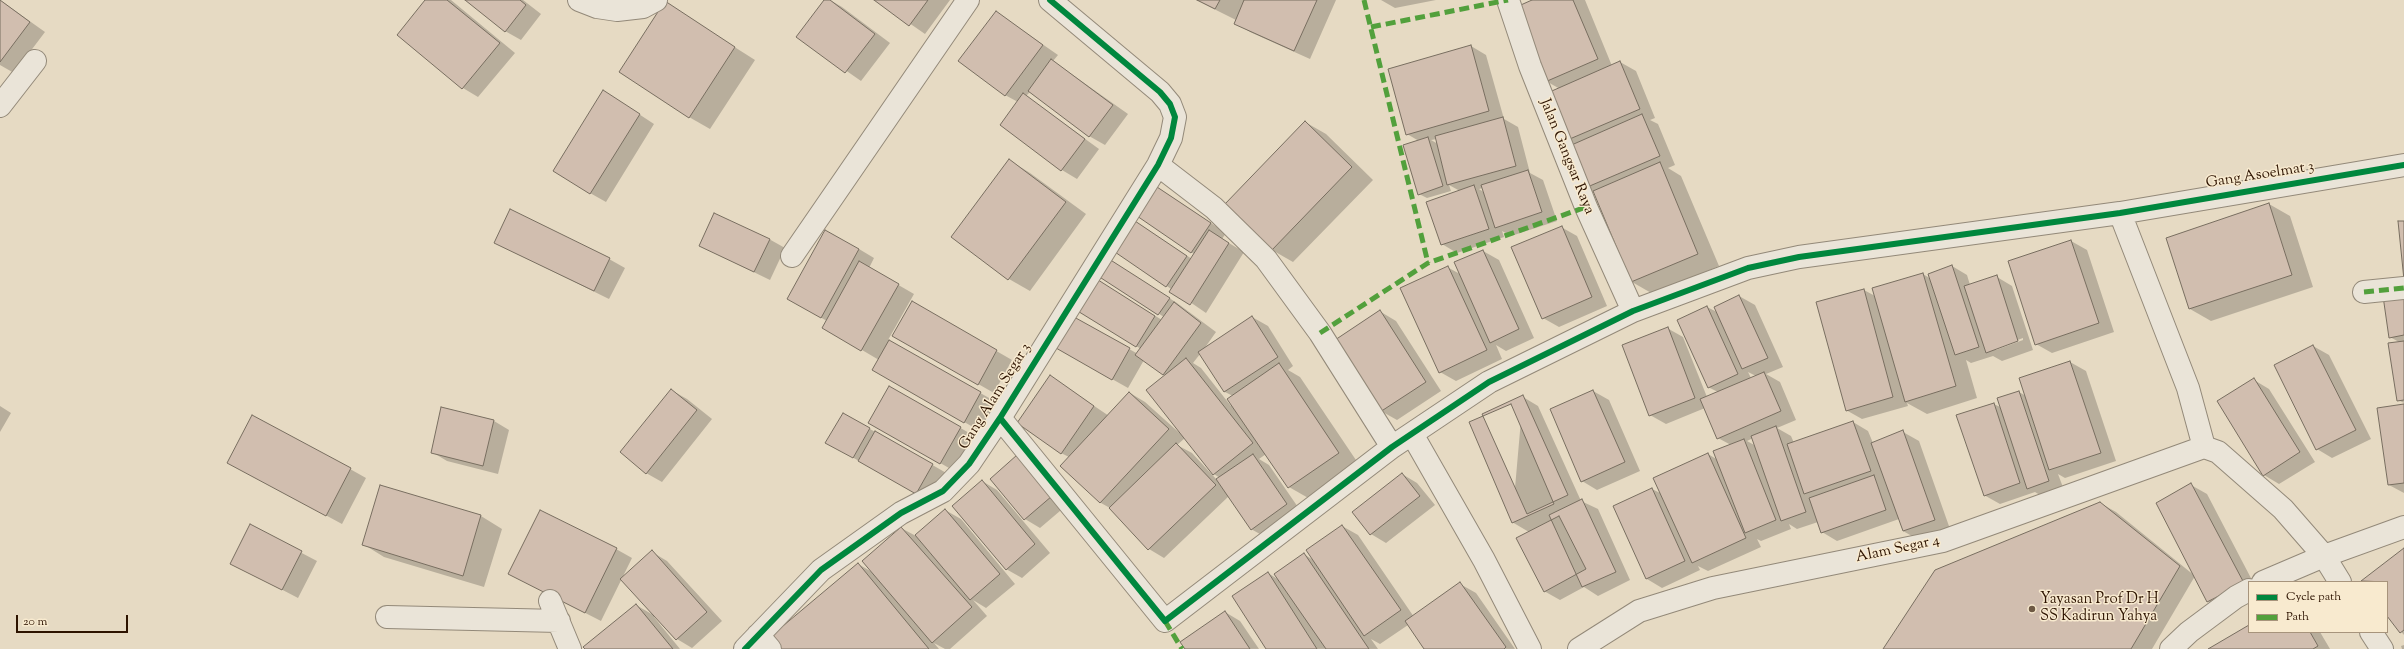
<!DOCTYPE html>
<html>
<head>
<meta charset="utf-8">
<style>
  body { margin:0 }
  #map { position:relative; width:2404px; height:649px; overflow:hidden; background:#e6dac3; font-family:"Sorts Mill Goudy",serif }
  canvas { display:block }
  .legend { position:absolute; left:2248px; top:581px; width:140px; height:52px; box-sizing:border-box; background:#f8eacf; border:1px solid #a7947c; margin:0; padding:5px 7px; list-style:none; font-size:12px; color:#2d1300 }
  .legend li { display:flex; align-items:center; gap:8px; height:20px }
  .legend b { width:20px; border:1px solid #a7947c }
  .scale { position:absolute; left:16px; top:615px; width:112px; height:18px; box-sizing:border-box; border:2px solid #2d1300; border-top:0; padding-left:5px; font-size:12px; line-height:14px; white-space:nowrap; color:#2d1300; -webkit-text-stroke:3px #f8eacf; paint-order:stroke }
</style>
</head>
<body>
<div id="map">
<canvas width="2404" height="649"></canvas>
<ul class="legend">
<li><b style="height:5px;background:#00873e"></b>Cycle path</li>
<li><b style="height:5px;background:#52a03c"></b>Path</li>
</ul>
<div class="scale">20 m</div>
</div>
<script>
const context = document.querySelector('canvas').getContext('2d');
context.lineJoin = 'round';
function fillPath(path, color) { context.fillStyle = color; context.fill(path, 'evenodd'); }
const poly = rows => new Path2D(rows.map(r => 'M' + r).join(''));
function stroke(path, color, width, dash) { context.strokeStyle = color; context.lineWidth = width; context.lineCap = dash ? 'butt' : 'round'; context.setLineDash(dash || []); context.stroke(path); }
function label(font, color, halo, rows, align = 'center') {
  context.font = font + ' "Sorts Mill Goudy",serif'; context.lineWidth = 3; context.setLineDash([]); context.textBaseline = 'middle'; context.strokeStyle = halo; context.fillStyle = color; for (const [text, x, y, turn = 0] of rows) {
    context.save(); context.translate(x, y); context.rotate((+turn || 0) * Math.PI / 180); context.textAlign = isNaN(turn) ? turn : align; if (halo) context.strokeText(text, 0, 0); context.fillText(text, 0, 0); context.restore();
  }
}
fillPath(poly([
  [0,0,45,32,14,73,0,65],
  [427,0,451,0,515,53,478,97,463,88,398,35],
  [466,0,523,0,541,14,521,40,505,31],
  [825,0,830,0,842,7,890,43,861,81,798,37],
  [876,0,950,0,925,34],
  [1196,0,1336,0,1310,59,1250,32,1235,23,1236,20],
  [1381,0,1436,0,1395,8],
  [1535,0,1585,0,1612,66,1620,62,1636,71,1655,118,1650,120,1658,124,1675,165,1668,168,1681,176,1719,266,1653,294,1632,282,1594,193,1585,188,1566,140,1560,89,1546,81],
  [665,3,755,60,710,129,689,117],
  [996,12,1058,55,1053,61,1128,114,1105,145,1089,136,1030,92,1026,96,1099,149,1077,179,1062,170,1001,124,1018,102,1005,95],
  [1471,46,1486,55,1504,119,1518,127,1530,173,1543,180,1557,221,1511,236,1502,231,1504,237,1457,253,1442,244,1460,191,1449,185,1451,191,1427,198,1419,194,1419,141,1407,134],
  [1437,139,1438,144,1431,140],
  [1483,188,1485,193,1479,189],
  [619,101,654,124,606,202,590,193],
  [1305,122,1326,134,1373,180,1293,262,1272,250],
  [1009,160,1030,173,1086,214,1030,291,1009,279],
  [1158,188,1226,233,1222,239,1244,252,1206,313,1113,249,1132,220,1192,259,1194,254,1191,252],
  [2269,204,2290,216,2313,287,2211,321,2190,309,2167,238],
  [1561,227,1577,236,1607,306,1559,327,1543,318],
  [769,239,785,248,770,280,700,246],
  [2071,241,2087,250,2114,332,2052,353,2036,344],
  [495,243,609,259,625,268,609,299],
  [859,249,874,258,869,268,914,294,888,340,996,402,980,431,873,370,879,360,823,327,827,321,804,308],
  [1483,251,1499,260,1534,338,1506,351,1496,345,1502,359,1456,381,1440,372,1447,267,1460,274],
  [1117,265,1177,303,1216,332,1204,349,1252,317,1268,326,1293,366,1288,370,1300,377,1360,466,1310,499,1289,487,1266,454,1259,459,1269,465,1302,513,1267,538,1251,529,1229,496,1164,558,1149,549,1110,508,1101,503,1062,466,1069,457,1061,453,1050,376,1109,416,1130,393,1145,402,1184,437,1165,376,1144,360,1128,388,1057,348,1074,318,1138,354,1141,349,1077,310,1111,289,1162,320,1164,317,1100,276],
  [1200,354,1225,392,1233,396,1231,406,1201,368,1193,363],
  [1185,438,1214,474,1220,478,1217,480,1192,453,1177,445],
  [1952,266,1967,275,1970,285,1997,277,2012,286,2033,350,2002,361,1993,356,1971,363,1966,360,1977,398,1927,414,1907,403,1908,406,1862,419,1846,410,1864,290,1875,296,1923,274,1931,279],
  [2023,338,2023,340,1996,350,1996,348],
  [2404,294,2404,403,2398,400,2399,342,2390,337],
  [1739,296,1755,305,1783,367,1766,374,1780,382,1796,420,1777,428,1791,436,1794,443,1853,422,1868,431,1873,443,1903,432,1919,441,1950,529,1919,540,1903,531,1899,519,1837,541,1822,532,1818,522,1797,529,1789,524,1791,529,1761,541,1757,539,1761,547,1708,571,1698,566,1700,570,1662,588,1647,579,1614,507,1652,489,1662,494,1708,454,1718,460,1731,445,1718,438,1705,408,1666,424,1650,415,1667,328,1683,337,1707,397,1718,392,1708,387,1679,320,1707,307,1717,312],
  [1748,372,1756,376,1751,378],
  [1753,438,1756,446,1747,441],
  [913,303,1012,360,994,393,894,336],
  [1381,312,1396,321,1441,391,1397,420,1381,411],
  [2313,346,2329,355,2371,439,2332,458,2317,449],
  [2070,362,2086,371,2116,461,2065,478,2058,474,2064,490,2043,497,2035,492,2000,504,1984,495,1994,404,2002,408,2019,392,2026,396],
  [2254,380,2269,389,2315,462,2279,484,2264,475],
  [890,387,976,437,956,472,870,423],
  [671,390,687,399,712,419,662,482,646,473],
  [1593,391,1609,400,1640,471,1597,490,1582,481],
  [1523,397,1538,406,1581,501,1598,509,1630,580,1598,596,1584,587,1560,600,1544,591,1529,532,1512,522],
  [2404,405,2404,493,2389,485],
  [0,406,11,413,0,432],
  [442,408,494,421,509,430,498,474,447,461,432,452],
  [844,414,948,474,932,502,827,443],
  [1018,456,1067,505,1040,528,1025,519],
  [350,469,366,478,342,524,244,471],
  [1402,474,1417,483,1435,505,1386,543,1371,534],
  [982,481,997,490,1050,553,1022,578,1006,569],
  [2191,485,2207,494,2253,582,2224,610,2208,601,2195,576,2152,649,1884,649,2100,503,2116,512,2195,576],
  [945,510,961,519,1015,584,986,608,973,600,987,616,950,649,945,649,934,643,939,649,782,649,858,564,872,572,901,528,916,536],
  [481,516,502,529,484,587,384,557,363,544],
  [250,526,317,561,298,598,231,563],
  [1342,526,1358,535,1414,617,1460,584,1476,593,1515,649,1425,649,1408,625,1380,644,1371,639,1378,649,1267,649,1268,573,1279,580,1304,554,1313,560],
  [616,549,632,558,601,621,509,574],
  [2404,550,2404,635,2387,615,2387,582,2362,581],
  [652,552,667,561,722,621,692,648,677,639,655,615,654,617,680,649,586,649,636,605,655,616],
  [1225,612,1240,621,1259,649,1186,649],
  [2249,626,2249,632,2320,632,2330,649,2210,649],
  [2404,645,2404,649,2402,649,2401,646]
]), '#0003');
const building = poly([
  [0,0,30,22,0,62,0,0],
  [425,0,447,0,500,43,462,89,397,35,425,0],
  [465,0,520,0,526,5,505,32,465,0],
  [824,0,830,0,875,34,845,73,796,37,824,0],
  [874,0,928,0,909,26,874,0],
  [1197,0,1220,0,1215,9,1197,0],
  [1244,0,1317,0,1294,51,1234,24,1244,0],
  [1532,0,1573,0,1598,59,1545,82,1514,8,1532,0],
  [665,1,735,47,689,118,619,72,665,1],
  [996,11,1043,45,1005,96,958,61,996,11],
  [1471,45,1489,111,1406,135,1388,69,1471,45],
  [1051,59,1113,105,1089,137,1028,91,1051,59],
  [1620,61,1640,109,1565,141,1545,94,1620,61],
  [603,90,640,114,590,194,553,171,603,90],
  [1023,93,1085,139,1061,171,1000,125,1023,93],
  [1642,114,1660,156,1585,188,1567,147,1642,114],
  [1503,117,1516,166,1447,185,1435,136,1503,117],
  [1305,121,1352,167,1271,251,1224,205,1305,121],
  [1428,137,1443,186,1418,195,1403,145,1428,137],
  [1009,159,1066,202,1008,280,951,237,1009,159],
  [1660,162,1698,254,1631,282,1593,191,1660,162],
  [1528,170,1542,212,1495,228,1481,185,1528,170],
  [1474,185,1489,229,1441,245,1426,202,1474,185],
  [1157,187,1211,223,1191,253,1137,216,1157,187],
  [2269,203,2292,275,2189,309,2166,238,2269,203],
  [510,209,610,258,594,291,494,243,510,209],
  [714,213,770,239,754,272,699,246,714,213],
  [1132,219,1187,256,1166,287,1112,250,1132,219],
  [2398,221,2404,221,2404,280,2398,221],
  [1562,226,1592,297,1542,319,1511,247,1562,226],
  [825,230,859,249,821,318,787,299,825,230],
  [1209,230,1229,243,1190,305,1169,292,1209,230],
  [2071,240,2099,323,2035,345,2008,261,2071,240],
  [1483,250,1519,329,1490,343,1454,262,1483,250],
  [1109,259,1170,298,1158,315,1098,276,1109,259],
  [859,261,899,284,861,351,822,328,859,261],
  [1952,265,1979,347,1955,355,1928,274,1952,265],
  [1448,266,1487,350,1439,373,1400,288,1448,266],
  [1923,273,1956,386,1905,402,1872,288,1923,273],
  [1997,275,2018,341,1986,353,1964,286,1997,275],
  [1095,278,1155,316,1136,347,1076,310,1095,278],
  [1864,289,1893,397,1846,411,1816,302,1864,289],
  [2404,293,2404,335,2389,338,2383,296,2404,293],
  [1739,295,1768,358,1742,369,1714,307,1739,295],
  [912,301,997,350,978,385,892,336,912,301],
  [1174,302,1201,323,1163,375,1135,355,1174,302],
  [1707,306,1738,374,1708,388,1677,320,1707,306],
  [1380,310,1426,382,1380,412,1335,340,1380,310],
  [1252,316,1278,357,1224,392,1198,352,1252,316],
  [1074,317,1130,348,1112,380,1056,348,1074,317],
  [1668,327,1695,398,1649,416,1622,345,1668,327],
  [889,340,981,392,964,423,872,370,889,340],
  [2404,341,2404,400,2397,401,2388,343,2404,341],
  [2313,345,2356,430,2316,450,2274,365,2313,345],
  [1186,358,1253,443,1213,475,1146,390,1186,358],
  [2070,361,2101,453,2049,470,2019,378,2070,361],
  [1279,363,1339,453,1288,488,1227,399,1279,363],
  [1764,372,1781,411,1717,439,1700,399,1764,372],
  [1050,375,1094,406,1061,454,1017,423,1050,375],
  [2254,378,2300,452,2263,476,2217,401,2254,378],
  [889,386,961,427,940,464,868,423,889,386],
  [671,389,697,410,646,474,620,452,671,389],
  [1593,390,1625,462,1581,482,1550,409,1593,390],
  [2019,391,2049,481,2027,489,1997,398,2019,391],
  [1129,392,1169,429,1100,503,1060,466,1129,392],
  [1523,395,1568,495,1527,514,1482,414,1523,395],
  [1994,403,2020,483,1984,496,1956,415,1994,403],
  [1511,404,1554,504,1512,523,1469,422,1511,404],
  [2404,404,2404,483,2388,485,2377,408,2404,404],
  [441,407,494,420,483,466,431,453,441,407],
  [843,413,870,428,853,458,825,443,843,413],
  [252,415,351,468,326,516,227,463,252,415],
  [1853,421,1871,471,1804,494,1787,444,1853,421],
  [1776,426,1806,512,1781,521,1751,436,1776,426],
  [1903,430,1935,520,1903,531,1871,443,1903,430],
  [875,431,933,464,916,494,858,461,875,431],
  [1744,439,1776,520,1745,533,1713,451,1744,439],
  [1176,443,1216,485,1148,550,1109,508,1176,443],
  [1708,453,1746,538,1692,563,1653,478,1708,453],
  [1253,454,1287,504,1251,530,1216,479,1253,454],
  [1017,455,1052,496,1024,520,990,479,1017,455],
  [1402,473,1420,496,1370,535,1352,512,1402,473],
  [1874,475,1886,510,1821,533,1809,498,1874,475],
  [982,480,1035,544,1006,570,952,506,982,480],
  [2191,483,2244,583,2207,602,2156,503,2191,483],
  [380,485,481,515,463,576,362,545,380,485],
  [1652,488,1685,561,1646,579,1613,506,1652,488],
  [1582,499,1616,572,1582,587,1549,515,1582,499],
  [2100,502,2180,566,2131,649,1883,649,1935,570,2100,502],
  [945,509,1000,574,970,600,915,535,945,509],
  [540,510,617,548,585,613,508,574,540,510],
  [1559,516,1586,569,1544,592,1516,538,1559,516],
  [250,524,302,551,282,590,230,564,250,524],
  [1342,525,1401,610,1364,636,1306,550,1342,525],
  [901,527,972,607,932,643,862,561,901,527],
  [2404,548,2404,630,2400,633,2387,616,2387,582,2361,581,2404,548],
  [652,550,707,612,676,640,620,579,652,550],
  [1304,553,1369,649,1326,649,1274,574,1304,553],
  [858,563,929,649,781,649,771,636,858,563],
  [1268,572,1317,649,1266,649,1232,596,1268,572],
  [1460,582,1506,647,1504,649,1424,649,1405,621,1460,582],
  [636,604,673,649,585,649,583,647,636,604],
  [1225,611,1250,649,1185,649,1180,642,1225,611],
  [2249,625,2249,632,2310,632,2318,646,2313,649,2208,649,2249,625]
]);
fillPath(building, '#d1beaf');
stroke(building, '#786e60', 1);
const minor = poly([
  [579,0,597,7,617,10,643,7,656,0],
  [1508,0,1530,66,1586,207,1633,311],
  [0,106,35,61],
  [1158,165,1214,208,1266,259,1320,333,1392,447],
  [2120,213,2188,388,2204,447],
  [792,256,968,0],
  [2364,292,2404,288],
  [1000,418,1165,621,1392,447,1489,382,1633,311,1748,268,1799,257,2120,213,2404,165],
  [1412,434,1484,560,1530,649],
  [2263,582,2324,556,2404,527],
  [550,601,570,649],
  [387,617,559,621],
  [2371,632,2382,649],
  [758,635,770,649],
  [745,649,821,570,901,513,943,491,969,464,1000,418,1158,165,1171,138,1175,117,1170,104,1160,92,1050,0],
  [1579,649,1639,611,1713,588,1943,541,2204,447,2218,452,2283,509,2324,556,2340,582],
  [2171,649,2189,632,2236,597,2249,590]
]);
stroke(minor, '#938979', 24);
stroke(minor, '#eae4d8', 22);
stroke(poly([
  [1364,0,1428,263],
  [1371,27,1508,0],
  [2364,292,2404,288],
  [1320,333,1428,263,1586,207],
  [1165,621,1182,649]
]), '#52a03c', 5, [10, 5]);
stroke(poly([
  [1000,418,1165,621,1392,447,1489,382,1633,311,1748,268,1799,257,2120,213,2404,165],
  [745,649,821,570,901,513,943,491,969,464,1000,418,1158,165,1171,138,1175,117,1170,104,1160,92,1050,0]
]), '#00873e', 6);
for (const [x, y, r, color] of [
  [2032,609,4,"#6e5944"]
]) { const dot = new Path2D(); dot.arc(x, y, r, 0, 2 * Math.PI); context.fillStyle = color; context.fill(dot); stroke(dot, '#f8eacf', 1.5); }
label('15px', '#2d1300', '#f8eacf', [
  ["Jalan Gangsar Raya",1566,157,68],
  ["Gang Asoelmat 3",2260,176,-9],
  ["Gang Alam Segar 3",996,397,-58],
  ["Alam Segar 4",1898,550,-12]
]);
label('15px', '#2d1300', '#f8eacf', [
  ["Yayasan Prof Dr H",2040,600],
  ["SS Kadirun Yahya",2040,617]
], 'left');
</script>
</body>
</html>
